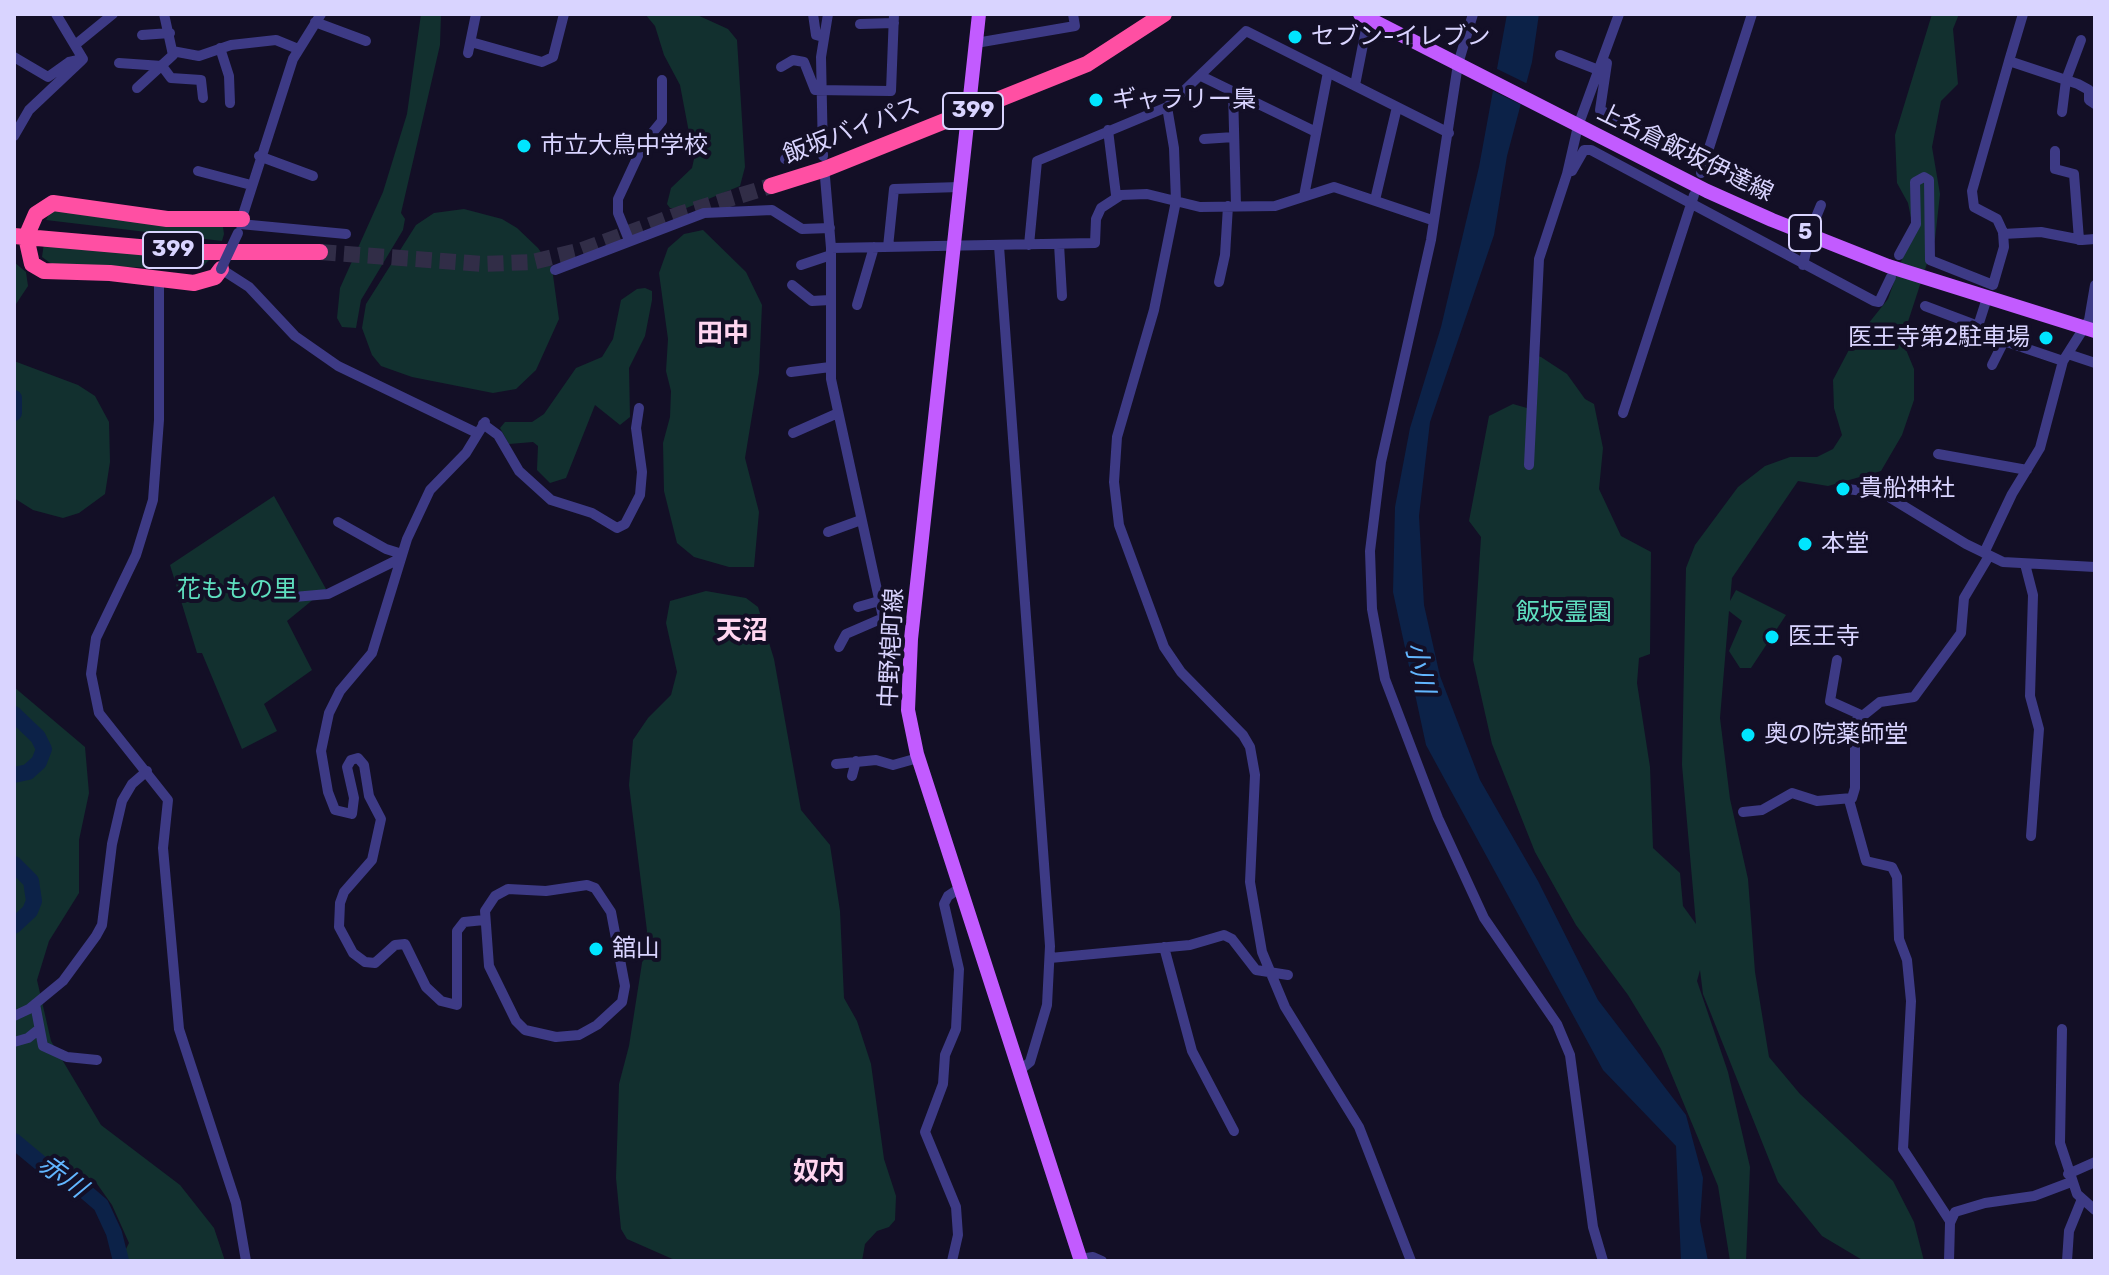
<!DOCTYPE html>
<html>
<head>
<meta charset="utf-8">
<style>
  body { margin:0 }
  #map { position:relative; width:2109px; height:1275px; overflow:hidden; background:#130f26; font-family:Rubik,sans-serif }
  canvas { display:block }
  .frame { position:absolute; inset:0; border:16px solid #d9d4ff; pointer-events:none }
</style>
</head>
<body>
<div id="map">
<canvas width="2109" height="1275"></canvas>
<div class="frame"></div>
</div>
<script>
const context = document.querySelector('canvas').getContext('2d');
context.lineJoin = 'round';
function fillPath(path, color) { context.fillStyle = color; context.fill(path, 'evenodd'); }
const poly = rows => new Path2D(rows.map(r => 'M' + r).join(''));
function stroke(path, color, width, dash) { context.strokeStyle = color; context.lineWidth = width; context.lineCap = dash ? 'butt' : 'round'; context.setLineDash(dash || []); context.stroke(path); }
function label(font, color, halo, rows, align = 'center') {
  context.font = font + ' Rubik,"Noto Sans JP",sans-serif'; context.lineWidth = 8; context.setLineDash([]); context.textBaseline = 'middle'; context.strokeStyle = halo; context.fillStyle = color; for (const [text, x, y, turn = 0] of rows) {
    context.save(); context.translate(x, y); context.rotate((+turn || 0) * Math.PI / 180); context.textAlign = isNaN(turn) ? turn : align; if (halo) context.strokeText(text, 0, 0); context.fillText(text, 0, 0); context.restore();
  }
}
fillPath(poly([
  [421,14,441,14,440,45,401,213,405,219,403,230,361,300,356,328,342,327,337,318,340,288,383,192,407,114],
  [645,14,695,14,728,29,737,40,745,167,740,186,684,209,670,208,667,204,671,188,692,168,694,159,680,85,664,55,655,26],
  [1932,14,1959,14,1953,29,1958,84,1941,101,1932,147,1940,194,1935,239,1902,340,1914,369,1914,400,1902,435,1881,471,1828,486,1798,481,1732,578,1730,601,1736,590,1786,615,1751,668,1740,668,1729,651,1742,621,1729,611,1720,718,1730,799,1748,879,1755,972,1769,1057,1800,1094,1893,1181,1914,1222,1924,1261,1864,1261,1822,1236,1778,1182,1703,994,1700,970,1697,981,1728,1072,1750,1167,1746,1261,1730,1261,1718,1186,1661,1049,1628,995,1576,925,1535,852,1492,744,1473,660,1481,537,1469,521,1489,416,1513,404,1527,408,1530,354,1541,357,1567,374,1585,399,1594,404,1603,448,1599,489,1621,536,1651,552,1650,654,1639,658,1637,683,1650,767,1653,848,1680,873,1683,906,1696,924,1682,765,1686,568,1695,545,1738,487,1765,466,1790,457,1817,457,1833,449,1842,435,1834,408,1833,380,1852,344,1888,299,1913,228,1908,203,1897,183,1895,135],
  [52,208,223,227,224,234,222,241,46,220],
  [464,209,502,219,517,228,538,248,552,268,559,319,536,370,516,389,493,393,412,377,381,366,372,355,362,328,366,304,416,225,434,213],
  [703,230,746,272,762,305,759,373,745,458,759,512,754,567,729,567,694,557,677,543,664,491,663,443,670,417,671,391,666,371,668,339,659,273,668,248,684,234],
  [44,243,210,259,200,269,53,265,42,257],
  [14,262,26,272,28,286,14,307],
  [645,288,652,291,652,300,645,336,629,368,630,417,620,425,595,405,566,478,550,483,537,470,538,446,533,442,509,444,500,428,505,422,532,422,544,414,576,368,602,357,613,339,621,300,637,289],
  [14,361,78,385,95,396,109,422,110,462,105,494,79,513,63,518,33,510,14,498],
  [274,496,326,589,287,621,312,670,264,704,277,731,242,749,202,653,197,653,170,565],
  [706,591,746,598,758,607,774,659,801,810,830,845,840,911,844,998,857,1021,871,1064,884,1159,896,1196,895,1220,889,1227,877,1231,865,1244,862,1261,677,1261,627,1239,621,1229,616,1178,619,1084,629,1046,647,931,629,785,633,740,648,718,671,695,677,672,666,623,670,601],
  [14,687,85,747,89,793,79,840,79,893,49,941,37,980,51,1041,101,1125,180,1185,214,1228,225,1261,120,1261,129,1243,112,1205,95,1181,52,1160,14,1152]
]), '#12302f');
fillPath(poly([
  [1507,14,1539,14,1532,62,1507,156,1494,235,1430,422,1419,516,1424,605,1440,676,1480,780,1538,881,1598,1000,1686,1115,1703,1178,1700,1221,1708,1261,1681,1261,1676,1146,1603,1070,1426,745,1393,592,1395,507,1410,428,1441,327,1479,167]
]), '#0c2248');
fillPath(poly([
  [1493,67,1530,85,1524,106,1489,89]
]), '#130f26');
stroke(poly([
  [14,398,14,413],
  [14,714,38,737,44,749,39,762,28,772,14,775],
  [14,864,31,881,34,901,30,911,14,926],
  [14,1141,44,1166,79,1186,101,1205,114,1233,121,1261]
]), '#0c2248', 16);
stroke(poly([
  [320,252,484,264,532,262,582,250,680,214,771,186]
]), '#312d47', 16, [16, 8]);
stroke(poly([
  [813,14,816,35,823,37],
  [1473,14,1458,64,1431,240,1381,462,1370,551,1372,609,1385,679,1438,818,1484,918,1557,1024,1570,1055,1593,1227,1603,1261],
  [315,22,366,41],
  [860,24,894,23],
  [142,35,170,33],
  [471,42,542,62,553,57,564,14],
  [976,43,1075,26,1073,14],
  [75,45,113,14],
  [220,48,229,76,230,103],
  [172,51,199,56,231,45,276,40,298,49],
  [468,53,476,14],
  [1560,55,1601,71],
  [14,57,48,77,69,62,83,59,56,14],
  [2009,61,2023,14],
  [119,63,162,66,171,78,201,80,203,98],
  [1607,63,1600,110,1705,162],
  [781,67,793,60,804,62,815,90,891,91,894,14],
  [1201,76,1316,132],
  [1355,85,1369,14],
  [137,88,173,55,164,14],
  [1233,91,1236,206],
  [1167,107,1174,148,1176,201,1154,310,1117,437,1114,482,1119,525,1164,647,1181,672,1243,735,1250,747,1255,775,1250,882,1262,952,1285,1007,1359,1127,1411,1261],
  [2062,112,2066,80,2081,40],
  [1108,130,1116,195],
  [14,136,29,110,82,60],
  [1204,139,1234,137],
  [2055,151,2055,169,2074,174,2079,240],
  [259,156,313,176],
  [823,156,821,57,828,14],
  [785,159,821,141],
  [198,171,251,185],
  [1572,171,1584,150,1591,150,1874,301,1879,302,1891,277],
  [1701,173,1752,14],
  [825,177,831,248,831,379,893,663],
  [1304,196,1328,72],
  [1375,200,1397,107],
  [1814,222,1821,205],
  [240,224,293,59,321,14],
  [240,224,346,234],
  [2003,234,2041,232,2082,240,2095,239],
  [629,240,618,213,618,199,644,143,662,121,662,80],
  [1059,244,1062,296],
  [1029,245,1037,161,1167,107,1246,31,1449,133],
  [999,246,1050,946,1047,1005,1030,1062,1019,1071],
  [888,247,894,189,960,187],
  [831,248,1095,243,1096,219,1101,208,1121,195,1147,194,1200,207,1275,206,1334,187,1432,220],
  [1899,255,1916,224,1915,182,1924,177,1929,180,1930,260,1993,285,2004,247,2003,232,1997,219,1974,207,1972,191,2009,61,2078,84,2089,90,2089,100,2095,104],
  [801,265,831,255],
  [1803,265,1806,252],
  [221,269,249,287,295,336,338,366,477,433],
  [555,270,704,213,772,210,802,229,830,228],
  [159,278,159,420,153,500,136,555,96,638,91,674,99,713,168,800,163,848,179,1029,236,1203,246,1261],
  [1219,282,1225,255,1228,206],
  [792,285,812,301,830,300],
  [857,305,874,247],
  [1925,306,1978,326,2004,341,2063,361],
  [1978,326,1987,298],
  [2068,354,2095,363],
  [1992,365,2004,341],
  [791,372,830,367],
  [1623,413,1694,195],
  [483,424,498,435,519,471,551,500,592,513,617,528,625,524,640,495,642,472,636,428,639,408],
  [793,433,838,413],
  [1938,454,2027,470],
  [1529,465,1539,259,1567,174,1578,126,1619,14],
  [1848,489,1884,494,1966,544,2003,562,2095,567],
  [338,522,386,549,402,554],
  [828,532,861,520],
  [1984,553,2012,494,2040,448,2063,361,2089,320,2095,285],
  [2025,564,2033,595,2030,696,2039,729,2031,836],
  [268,591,294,597,328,594,401,558],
  [858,607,879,601],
  [839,647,846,634,883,618],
  [1837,660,1830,701,1861,715],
  [836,764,876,760,893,765,918,758],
  [852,776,856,761],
  [1849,800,1866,861,1892,867,1897,877,1899,939,1907,960,1911,1001,1903,1149,1950,1221],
  [1743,812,1762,810,1792,793,1817,801,1852,798,1855,788,1855,722,1880,702,1914,697,1961,633,1964,598,1989,556],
  [587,885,595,888,611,912,625,986,622,1002,597,1025,579,1035,556,1037,525,1030,516,1021,489,966,485,911,495,896,508,889,546,891,587,885],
  [484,920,464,922,457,931,457,1005,441,1001,426,987,405,944,395,945,375,963,365,962,353,953,339,927,340,903,344,892,372,860,381,819,369,796,364,765,358,758,351,760,347,767,354,798,352,814,335,810,328,792,321,751,329,713,340,691,372,653,407,539,430,490,466,453,485,422],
  [1164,947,1192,1051,1234,1131],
  [1050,958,1190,945,1224,935,1232,939,1256,970,1288,975],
  [35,1004,43,1046,67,1057,97,1060],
  [14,1016,29,1009,63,981,96,936,102,925,112,844,122,801,132,784,147,771],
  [2062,1029,2060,1143,2077,1194,2095,1210],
  [14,1042,28,1038,38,1030],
  [2068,1174,2095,1162],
  [1080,1259,1093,1257,1102,1261],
  [952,1261,958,1235,956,1207,925,1132,943,1084,945,1055,956,1029,959,969,944,904,948,896,960,888],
  [1949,1261,1950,1223,1955,1212,1985,1203,2034,1196,2071,1182],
  [2067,1261,2069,1231,2082,1199]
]), '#3d3a85', 10);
stroke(poly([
  [979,14,911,639,908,710,917,754,1081,1261],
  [1360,14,1707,191,1772,220,1888,266,2095,331]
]), '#c25bff', 14);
stroke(poly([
  [771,186,825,169,1087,64,1164,14],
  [14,236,196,252,320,252],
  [221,269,215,277,194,283,110,273,44,271,32,264,26,237,36,214,53,203,167,219,242,219]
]), '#ff4fa3', 16);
stroke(poly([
  [221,269,238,233]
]), '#3d3a85', 10);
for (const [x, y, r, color] of [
  [1295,37,8,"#00e5ff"],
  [1096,100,8,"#00e5ff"],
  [524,146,8,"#00e5ff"],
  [2046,338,8,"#00e5ff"],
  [1843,489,8,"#00e5ff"],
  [1805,544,8,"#00e5ff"],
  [1772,637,8,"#00e5ff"],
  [1748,735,8,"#00e5ff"],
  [596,949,8,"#00e5ff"]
]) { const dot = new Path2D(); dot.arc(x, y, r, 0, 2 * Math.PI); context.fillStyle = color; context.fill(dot); stroke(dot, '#130f26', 3); }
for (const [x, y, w] of [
  [973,111,60],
  [1805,233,32],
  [173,250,60]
]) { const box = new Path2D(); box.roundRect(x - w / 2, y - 18, w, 36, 6); context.fillStyle = '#130f26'; context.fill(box); stroke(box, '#d9d4ff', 2); }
label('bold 22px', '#d9d4ff', null, [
  ["399",973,111],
  ["5",1805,233],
  ["399",173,250]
]);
label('24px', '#d9d4ff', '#130f26', [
  ["セブン-イレブン",1311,37],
  ["ギャラリー梟",1112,100],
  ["市立大鳥中学校",540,146],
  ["医王寺第2駐車場",2030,338,"right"],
  ["貴船神社",1859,489],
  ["本堂",1821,544],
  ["医王寺",1788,637],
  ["奥の院薬師堂",1764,735],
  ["舘山",612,949]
], 'left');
label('24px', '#d9d4ff', '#130f26', [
  ["飯坂バイパス",852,131,-21],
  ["上名倉飯坂伊達線",1685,153,26],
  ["中野梍町線",892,648,-87]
]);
label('24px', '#5fe0c0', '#130f26', [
  ["花ももの里",237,590],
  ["飯坂霊園",1564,613]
]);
label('bold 26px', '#ffd6f0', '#130f26', [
  ["田中",723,334],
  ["天沼",742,631],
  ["奴内",819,1172]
]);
label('italic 26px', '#62b6ff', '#130f26', [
  ["小川",1419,668,77],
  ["赤川",62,1177,36]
]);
</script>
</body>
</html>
